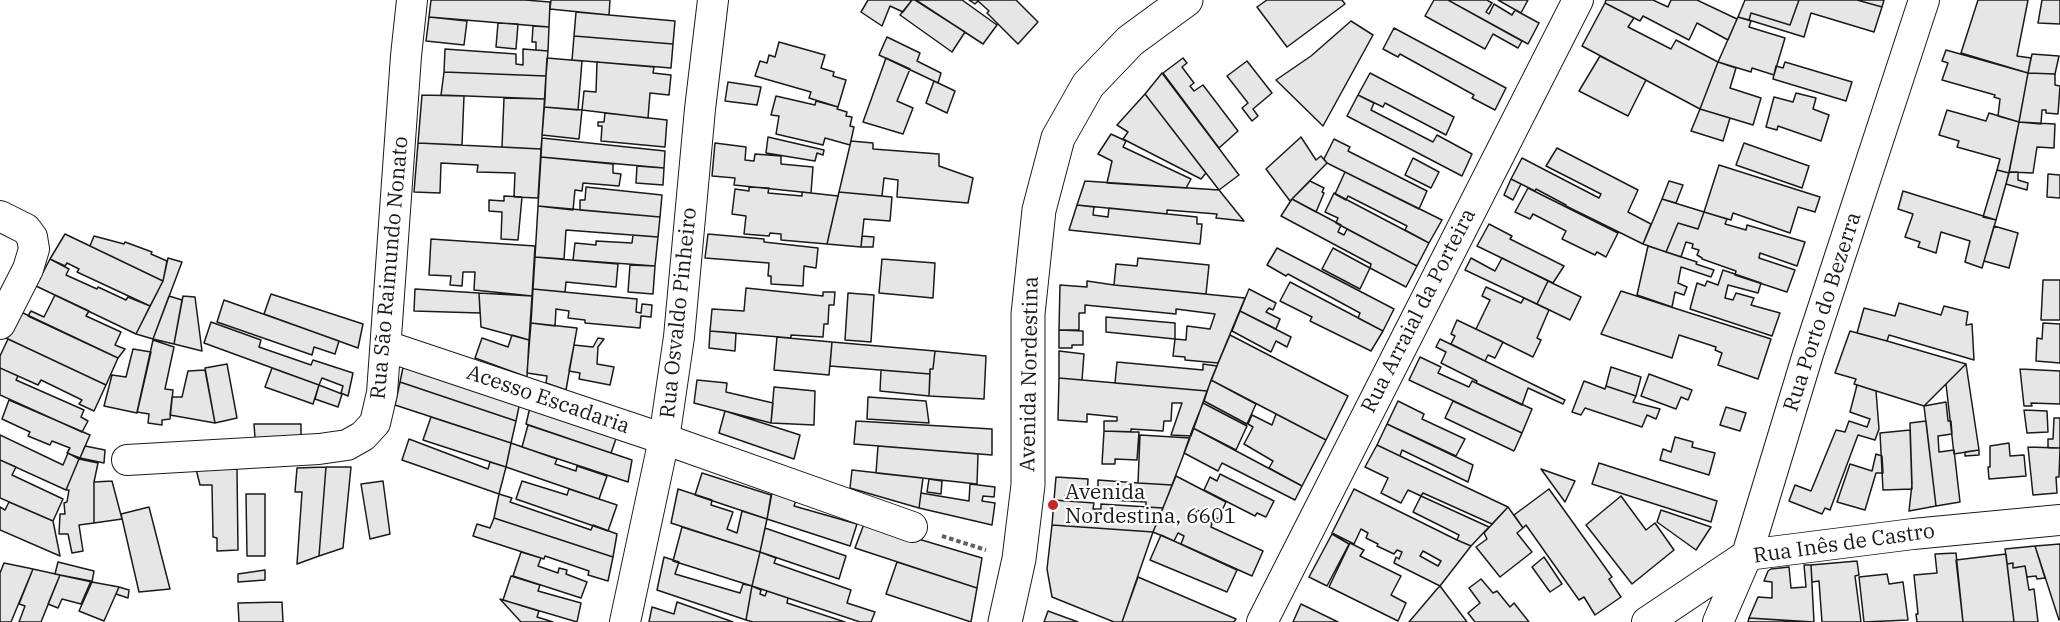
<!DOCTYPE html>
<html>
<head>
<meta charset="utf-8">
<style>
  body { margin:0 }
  canvas { display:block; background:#fff }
</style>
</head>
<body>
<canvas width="2060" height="622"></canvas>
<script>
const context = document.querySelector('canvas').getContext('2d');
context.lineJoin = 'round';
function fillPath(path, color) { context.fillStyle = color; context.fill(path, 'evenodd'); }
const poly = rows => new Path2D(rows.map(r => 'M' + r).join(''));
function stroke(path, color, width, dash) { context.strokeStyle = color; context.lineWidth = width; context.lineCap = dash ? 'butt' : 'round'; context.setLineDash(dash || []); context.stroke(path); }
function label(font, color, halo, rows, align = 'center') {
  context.font = font + ' "IBM Plex Serif",serif'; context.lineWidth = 4.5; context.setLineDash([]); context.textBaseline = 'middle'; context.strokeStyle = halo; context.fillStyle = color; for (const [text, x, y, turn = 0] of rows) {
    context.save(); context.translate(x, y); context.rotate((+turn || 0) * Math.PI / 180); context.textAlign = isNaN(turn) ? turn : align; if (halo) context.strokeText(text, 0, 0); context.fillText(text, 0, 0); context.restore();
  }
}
const building = poly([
  [431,0,525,0,550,2,549,27,429,17,431,0],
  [551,0,610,0,609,15,550,9,551,0],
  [868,0,912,0,903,12,890,6,882,26,861,12,868,0],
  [912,0,915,0,965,32,952,52,900,15,912,0],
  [916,0,962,0,997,25,983,44,916,0],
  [969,0,1016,0,1038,22,1018,44,987,13,989,11,978,1,975,4,969,0],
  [1267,0,1342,0,1345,4,1287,47,1257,7,1267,0],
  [1434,0,1448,0,1522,41,1518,48,1493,34,1485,49,1425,16,1434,0],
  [1448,0,1487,0,1492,3,1486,12,1489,14,1494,4,1512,15,1515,10,1539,23,1528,44,1448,0],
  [1498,0,1528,0,1521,13,1498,0],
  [1606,0,1653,0,1668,7,1671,0,1697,0,1737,19,1728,40,1697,23,1689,40,1643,16,1640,21,1605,3,1606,0],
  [1745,0,1799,0,1790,25,1751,13,1749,20,1738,17,1745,0],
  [1799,0,1857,0,1882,7,1874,32,1811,13,1804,37,1749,20,1751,13,1790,25,1799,0],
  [1857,0,1884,0,1882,7,1857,0],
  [1978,0,2028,0,2017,56,2031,58,2028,73,1961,53,1978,0],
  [2042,0,2060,0,2060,24,2038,23,2042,0],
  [1605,3,1634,18,1628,27,1671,49,1676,40,1718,62,1700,109,1582,46,1605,3],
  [576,12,675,21,673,44,574,36,576,12],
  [429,17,467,21,464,45,426,41,429,17],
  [1738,17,1751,21,1749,27,1785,38,1774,75,1752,68,1751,72,1718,62,1738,17],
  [1351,21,1373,35,1323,126,1276,80,1311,56,1351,21],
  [498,23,518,24,516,49,496,47,498,23],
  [533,26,549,27,548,51,536,50,536,42,532,42,533,26],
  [1394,28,1506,88,1495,110,1472,98,1474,95,1400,54,1398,57,1383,49,1394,28],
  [574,36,673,44,671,68,572,60,574,36],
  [887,37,920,53,917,61,941,73,938,83,879,55,887,37],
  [779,42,825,55,821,68,834,72,833,76,846,80,838,107,809,98,811,92,755,76,760,61,767,63,769,55,775,57,779,42],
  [445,49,516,54,516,64,523,65,523,49,548,51,546,76,444,72,445,49],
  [1946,50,2028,73,2019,122,1998,116,2000,99,1994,97,1995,95,1942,80,1948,63,1942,61,1946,50],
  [2032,54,2059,56,2055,74,2028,73,2032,54],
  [1600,56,1646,80,1628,116,1579,91,1600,56],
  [547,58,582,61,578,110,544,107,547,58],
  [886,58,910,69,897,101,913,108,903,134,863,122,886,58],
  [1183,58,1187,63,1182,67,1194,83,1190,86,1194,91,1203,85,1238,131,1219,148,1163,73,1183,58],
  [1247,61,1272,93,1253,109,1258,116,1252,121,1242,108,1248,103,1227,76,1247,61],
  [597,62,654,67,653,73,671,75,669,95,650,93,648,118,582,110,584,91,596,92,597,62],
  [1718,62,1736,68,1730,88,1761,98,1753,125,1700,109,1718,62],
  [1785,62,1852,82,1846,101,1773,79,1776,66,1783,68,1785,62],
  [444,72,546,76,545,99,441,95,444,72],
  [1162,73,1239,175,1219,190,1145,94,1162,73],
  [1370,73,1454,117,1446,135,1385,103,1383,107,1358,95,1370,73],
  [2028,73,2055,74,2055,85,2060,86,2058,114,2046,113,2046,110,2042,110,2041,124,2019,122,2028,73],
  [934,81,955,91,947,113,926,103,934,81],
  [728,82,761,87,757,105,725,101,728,82],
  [1796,93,1816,98,1813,109,1829,115,1821,141,1778,126,1777,130,1766,127,1774,97,1793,102,1796,93],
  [1145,94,1206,173,1201,179,1123,139,1128,132,1117,125,1145,94],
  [422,95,464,96,462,145,418,143,422,95],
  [1358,95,1374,103,1371,110,1433,142,1437,135,1472,154,1462,176,1347,116,1358,95],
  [776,96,815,105,816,101,838,107,837,109,847,112,846,116,852,117,850,126,854,127,850,145,825,138,823,145,776,134,779,116,771,115,776,96],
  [504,98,545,99,541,149,502,147,504,98],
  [544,107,582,110,579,139,542,135,544,107],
  [1700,109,1730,118,1723,141,1691,131,1700,109],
  [1947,110,1986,121,1989,113,2019,122,2009,173,1997,170,2000,159,1957,147,1959,141,1939,135,1947,110],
  [605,113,667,120,665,147,601,141,602,126,598,126,598,122,604,122,605,113],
  [2019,122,2055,124,2054,148,2037,147,2033,173,2009,172,2019,122],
  [1111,134,1126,141,1123,147,1191,179,1186,188,1107,183,1112,161,1098,154,1111,134],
  [768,137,824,150,823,155,817,153,815,161,766,153,768,137],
  [1301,137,1316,160,1321,156,1327,163,1290,201,1266,169,1301,137],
  [542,138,665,151,664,168,541,157,542,138],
  [1334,139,1350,147,1348,151,1427,191,1419,209,1327,163,1324,159,1334,139],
  [851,141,873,143,873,149,939,154,939,166,973,178,968,203,897,197,898,180,884,178,882,196,839,192,851,141],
  [418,143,541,149,538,198,514,197,515,173,477,172,478,165,441,163,440,193,414,192,418,143],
  [715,143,746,147,745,160,754,161,755,154,781,156,781,164,813,167,811,193,734,185,735,178,712,176,715,143],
  [1744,143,1809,166,1802,188,1736,165,1744,143],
  [1557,148,1638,190,1628,212,1651,224,1643,244,1566,206,1566,205,1536,189,1535,191,1511,179,1522,158,1599,198,1601,194,1546,166,1557,148],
  [541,157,613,164,613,173,621,174,619,186,583,183,582,191,575,190,573,210,538,206,541,157],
  [1413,158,1439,172,1431,188,1405,175,1413,158],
  [1719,165,1820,197,1815,212,1798,207,1790,233,1733,213,1731,220,1704,212,1719,165],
  [637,166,664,168,663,185,636,183,637,166],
  [1997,170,2009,173,1996,220,1983,217,1997,170],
  [1345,172,1442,220,1429,243,1405,230,1407,226,1348,196,1346,200,1335,194,1345,172],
  [2009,172,2018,172,2018,180,2028,183,2027,190,2006,184,2009,172],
  [2048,174,2060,175,2060,198,2047,197,2048,174],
  [1511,179,1521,184,1513,200,1504,195,1511,179],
  [1085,181,1219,190,1244,221,1216,218,1217,214,1167,210,1167,214,1077,205,1085,181],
  [1310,181,1324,188,1322,192,1324,193,1316,212,1292,199,1310,181],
  [1669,181,1683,185,1676,203,1662,199,1669,181],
  [586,187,662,195,660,217,580,210,580,200,585,200,586,187],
  [749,187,769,188,768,193,802,196,802,192,838,196,827,244,781,240,781,234,770,233,769,236,744,234,746,216,732,214,735,189,749,191,749,187],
  [1528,188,1618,233,1606,257,1597,252,1595,255,1562,239,1566,231,1533,214,1530,219,1515,212,1528,188],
  [1903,191,1996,220,1982,268,1965,262,1970,241,1941,232,1936,253,1918,247,1920,242,1905,237,1913,214,1898,209,1903,191],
  [839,192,892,197,890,221,864,219,861,247,827,244,839,192],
  [1334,193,1429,243,1417,266,1336,223,1338,218,1325,212,1334,193],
  [504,196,522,197,518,240,501,239,502,212,489,211,489,200,504,201,504,196],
  [1292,199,1341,225,1338,232,1344,235,1347,229,1417,266,1406,287,1370,268,1371,264,1281,216,1292,199],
  [1662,199,1704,212,1698,229,1678,223,1666,252,1643,244,1662,199],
  [1077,205,1094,207,1093,215,1108,217,1109,208,1197,217,1197,224,1202,224,1200,244,1069,230,1077,205],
  [538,206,660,217,658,237,566,230,564,259,535,257,538,206],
  [1704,212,1727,219,1725,224,1746,230,1747,225,1805,242,1797,266,1760,253,1759,258,1795,270,1787,292,1735,275,1736,271,1702,259,1702,258,1697,255,1699,250,1692,248,1693,244,1686,242,1681,257,1666,252,1678,223,1698,229,1704,212],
  [1489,224,1512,236,1510,239,1564,266,1553,283,1477,246,1489,224],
  [1994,226,2018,233,2009,268,1984,261,1994,226],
  [65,234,163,281,150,306,77,272,79,269,67,263,65,266,50,259,65,234],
  [708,234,764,239,764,242,818,248,816,268,804,266,803,286,771,284,771,276,768,276,769,263,705,258,708,234],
  [633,235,658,237,655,266,573,260,575,243,596,245,596,241,632,243,633,235],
  [94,236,124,244,125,242,152,252,151,254,167,261,163,281,90,246,94,236],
  [862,236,874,237,873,247,861,247,862,236],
  [431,239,535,246,532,296,474,290,475,272,463,272,462,286,450,285,451,276,429,275,431,239],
  [1648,246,1697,262,1696,264,1714,270,1711,277,1681,267,1678,283,1687,287,1684,295,1675,292,1672,307,1637,295,1648,246],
  [1277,248,1394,309,1383,331,1358,318,1360,313,1288,274,1286,276,1267,265,1277,248],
  [1333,248,1370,268,1360,289,1322,269,1333,248],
  [535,257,618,264,616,287,566,282,565,292,533,289,535,257],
  [168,258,182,262,153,339,136,334,163,281,168,258],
  [1138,258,1209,265,1206,294,1114,285,1116,264,1137,266,1138,258],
  [1471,258,1495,271,1502,258,1548,281,1537,304,1465,270,1471,258],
  [50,259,69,269,66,275,97,289,98,287,126,300,128,297,150,306,136,334,36,286,50,259],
  [882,259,935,263,933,298,879,293,882,259],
  [630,265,655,266,653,294,628,292,630,265],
  [1723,270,1761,283,1758,293,1728,285,1725,298,1733,300,1736,293,1754,298,1751,305,1780,313,1772,336,1690,309,1697,283,1705,286,1707,281,1718,285,1723,270],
  [2043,280,2060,280,2060,320,2041,320,2043,280],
  [1087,281,1114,285,1245,298,1218,363,1185,360,1185,357,1173,356,1175,339,1186,340,1187,326,1210,329,1215,314,1176,309,1176,314,1085,305,1085,313,1079,313,1079,330,1059,330,1060,285,1087,287,1087,281],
  [1548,281,1581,297,1570,320,1537,304,1548,281],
  [1290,282,1383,331,1371,351,1310,321,1312,317,1280,301,1290,282],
  [1486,287,1521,303,1524,298,1549,310,1537,338,1541,340,1533,357,1476,329,1490,300,1482,296,1486,287],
  [746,288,823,296,823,292,835,292,834,305,829,305,828,324,824,324,823,337,791,335,791,338,710,331,712,309,744,311,746,288],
  [415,289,479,293,480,313,414,311,415,289],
  [533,289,637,299,636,312,641,313,642,304,652,305,651,317,641,316,640,328,585,323,585,320,568,318,569,311,556,309,555,326,531,323,533,289],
  [1249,289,1276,303,1273,310,1269,308,1266,312,1280,319,1276,329,1240,311,1249,289],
  [1621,291,1771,339,1758,379,1718,365,1722,353,1715,350,1716,347,1679,335,1672,358,1601,334,1621,291],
  [479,293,532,296,529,340,481,327,479,293],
  [848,293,874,295,871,342,845,340,848,293],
  [271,294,363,324,358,348,264,314,271,294],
  [55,295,89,311,86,316,121,332,115,345,125,349,118,358,28,316,31,311,44,317,55,295],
  [169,296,182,300,174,344,153,339,169,296],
  [183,296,195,297,202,351,174,344,183,296],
  [224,300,339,341,335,354,314,347,312,355,217,322,224,300],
  [1899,303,1941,315,1944,306,1968,312,1966,325,1972,324,1974,360,1889,335,1887,341,1857,333,1864,308,1895,316,1899,303],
  [1240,311,1291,337,1287,347,1276,341,1271,352,1232,331,1240,311],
  [21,312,118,358,106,385,6,338,21,312],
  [1106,317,1175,323,1175,339,1106,332,1106,317],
  [1457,320,1503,342,1495,358,1488,355,1485,361,1451,344,1455,336,1451,334,1457,320],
  [211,322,261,340,259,347,311,365,313,360,353,373,348,396,341,393,343,386,322,378,319,385,204,343,211,322],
  [531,323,577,328,566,390,546,383,547,376,527,373,531,323],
  [2043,323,2060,324,2060,363,2036,361,2037,338,2042,339,2043,323],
  [1059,330,1083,331,1083,345,1072,345,1072,348,1059,348,1059,330],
  [710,331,736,333,735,351,709,348,710,331],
  [1850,331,1887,341,1966,364,1924,406,1854,384,1856,379,1835,373,1850,331],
  [512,335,529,340,527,377,475,358,482,338,508,347,512,335],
  [1230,335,1348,396,1326,440,1211,380,1230,335],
  [777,337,832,342,829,375,774,370,777,337],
  [598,338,604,339,598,347,597,364,614,367,610,385,579,379,580,373,569,371,574,345,593,347,598,338],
  [8,339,106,385,94,411,79,404,82,400,41,380,38,385,0,368,0,356,8,339],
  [1440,339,1485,361,1565,400,1563,404,1528,388,1522,405,1476,383,1477,381,1441,363,1446,352,1436,347,1440,339],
  [153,340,174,347,165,389,173,390,170,419,162,420,162,425,148,423,149,414,137,412,153,340],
  [832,342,935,351,933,369,930,369,930,374,830,366,832,342],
  [133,349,151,352,137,413,104,406,112,375,126,377,133,349],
  [935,351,986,356,984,399,929,396,930,369,933,369,935,351],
  [1059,351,1084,354,1082,380,1059,378,1059,351],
  [1420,357,1441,367,1438,373,1469,387,1472,381,1532,409,1522,433,1409,380,1420,357],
  [405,358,521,397,516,421,400,382,405,358],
  [1117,362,1203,370,1203,364,1217,366,1207,391,1115,383,1117,362],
  [227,364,237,418,215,423,205,368,227,364],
  [1966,364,1979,450,1954,454,1946,384,1966,364],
  [1611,367,1641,377,1636,396,1606,386,1611,367],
  [0,368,18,376,16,380,84,410,81,417,88,421,82,432,0,395,0,368],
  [272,368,319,385,313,404,265,387,272,368],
  [2020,369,2060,371,2060,404,2031,403,2032,406,2024,406,2020,369],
  [205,370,215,423,170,415,172,397,182,397,188,371,205,370],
  [881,370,930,374,929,396,880,391,881,370],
  [1649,374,1692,390,1688,400,1681,397,1676,409,1641,396,1649,374],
  [1059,378,1082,380,1207,391,1191,436,1171,435,1182,403,1172,403,1171,421,1164,421,1163,431,1131,429,1131,432,1104,431,1104,421,1117,421,1117,417,1087,414,1087,422,1058,420,1059,378],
  [697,380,727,383,726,392,773,403,771,423,694,403,697,380],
  [1211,380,1256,404,1247,424,1204,401,1211,380],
  [1584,381,1605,389,1606,386,1636,396,1633,402,1660,409,1656,419,1647,415,1642,427,1585,408,1581,415,1572,412,1584,381],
  [400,382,516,421,511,443,395,405,400,382],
  [319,385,342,394,338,407,315,399,319,385],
  [1857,385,1876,391,1879,429,1875,440,1858,435,1830,510,1825,508,1822,514,1789,501,1795,485,1811,491,1836,430,1845,432,1849,421,1867,427,1870,419,1850,412,1857,385],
  [774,387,815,391,814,425,771,423,774,387],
  [868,397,926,401,929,423,867,419,868,397],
  [9,400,90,435,80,458,67,453,70,448,52,441,50,445,28,436,30,432,2,419,9,400],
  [1398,401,1424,414,1422,419,1465,439,1456,456,1387,424,1398,401],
  [1453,401,1522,433,1514,451,1445,418,1453,401],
  [1946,402,1948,421,1951,421,1952,434,1938,436,1939,452,1954,450,1960,502,1936,506,1924,406,1946,402],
  [531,403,618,433,611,453,526,424,531,403],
  [1203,403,1247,426,1236,450,1193,428,1203,403],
  [1726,407,1746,413,1740,431,1720,425,1726,407],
  [2024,410,2047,411,2048,432,2027,433,2024,410],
  [725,411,800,435,794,459,719,433,725,411],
  [1276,414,1326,440,1302,486,1269,468,1273,461,1244,444,1253,427,1248,424,1252,415,1272,425,1276,414],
  [431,417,511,443,506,467,423,440,431,417],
  [2054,418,2060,418,2060,448,2048,448,2048,439,2053,439,2054,418],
  [856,421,992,429,992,455,854,444,856,421],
  [1926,421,1936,506,1909,511,1912,484,1910,423,1926,421],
  [254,424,301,424,301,437,255,438,254,424],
  [1387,424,1473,465,1468,482,1402,450,1400,456,1377,445,1387,424],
  [528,425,632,460,628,482,522,447,528,425],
  [1193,428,1302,486,1295,500,1222,463,1218,471,1184,453,1193,428],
  [1910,430,1912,489,1883,490,1880,433,1910,430],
  [1104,431,1139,432,1137,460,1115,459,1115,464,1102,464,1104,431],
  [0,435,63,465,68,453,79,459,66,490,0,460,0,435],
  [1140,435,1190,438,1172,485,1138,483,1140,435],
  [1675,437,1693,442,1692,447,1715,453,1709,475,1660,460,1663,449,1671,452,1675,437],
  [409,439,488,469,490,462,506,467,499,494,402,460,409,439],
  [511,443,557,459,555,464,576,471,577,466,607,476,599,499,506,467,511,443],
  [2009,443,2010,456,2024,455,2026,476,1989,479,1988,467,1990,467,1990,446,2009,443],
  [1377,445,1400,456,1508,507,1492,524,1423,493,1421,496,1408,490,1401,503,1381,493,1388,478,1365,467,1377,445],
  [85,446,105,450,104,463,80,458,85,446],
  [878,446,978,454,977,484,876,473,878,446],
  [2028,447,2060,448,2059,477,2056,477,2057,493,2033,495,2028,447],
  [1979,450,1979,455,1965,456,1965,452,1979,450],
  [1876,454,1882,456,1883,473,1876,473,1865,510,1837,502,1850,464,1872,471,1876,454],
  [79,459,98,463,94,482,94,523,79,525,83,551,72,553,68,534,59,534,60,514,65,514,64,503,67,502,69,490,66,490,79,459],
  [0,460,16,467,12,475,63,499,53,521,0,498,0,460],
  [1599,463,1717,501,1711,522,1592,484,1599,463],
  [326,467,319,556,297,564,302,492,295,492,297,468,326,467],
  [326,467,351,467,343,548,319,556,326,467],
  [196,469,237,469,238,550,217,551,217,538,213,537,212,485,200,485,196,469],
  [1541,469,1575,481,1565,502,1541,469],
  [852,470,923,478,919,508,850,488,852,470],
  [702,473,771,495,767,519,695,495,702,473],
  [1220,474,1274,501,1266,517,1257,513,1255,516,1204,490,1210,477,1217,481,1220,474],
  [1176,476,1226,502,1218,519,1197,510,1195,515,1212,523,1211,527,1263,551,1252,576,1181,544,1184,536,1178,533,1174,541,1153,532,1176,476],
  [1056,477,1088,479,1087,498,1065,496,1065,501,1054,500,1056,477],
  [929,479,942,481,941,494,927,492,929,479],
  [1098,480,1138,483,1172,485,1163,508,1146,507,1146,502,1109,500,1110,494,1098,493,1098,480],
  [112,481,122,519,94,523,94,482,112,481],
  [383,481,390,534,370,539,361,484,383,481],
  [522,481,567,495,569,489,617,505,608,531,516,499,522,481],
  [774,482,799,492,794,506,857,524,850,546,767,519,774,482],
  [970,484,995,487,994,497,983,496,982,501,995,503,992,525,919,508,921,493,969,501,970,484],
  [678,489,712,500,711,505,733,512,727,529,737,533,742,511,767,519,760,552,671,523,678,489],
  [1354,489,1457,540,1471,546,1440,586,1394,563,1396,557,1399,559,1402,552,1397,550,1394,554,1377,546,1378,544,1366,538,1368,533,1361,529,1354,544,1332,533,1354,489],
  [1423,551,1441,561,1438,566,1420,556,1423,551],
  [1549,489,1612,577,1609,579,1621,597,1595,615,1584,597,1579,600,1526,525,1523,528,1514,515,1549,489],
  [246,494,265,494,265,556,247,556,246,494],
  [499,494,512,498,510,502,591,530,593,525,617,534,613,557,494,518,499,494],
  [1421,496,1489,527,1471,546,1457,540,1459,535,1413,512,1421,496],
  [1621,496,1646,530,1655,523,1674,550,1632,584,1586,525,1621,496],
  [1054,500,1094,503,1093,509,1101,509,1101,504,1163,508,1153,532,1052,525,1054,500],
  [9,502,53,521,60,556,0,530,0,507,5,510,9,502],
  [149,507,170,589,139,592,121,514,149,507],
  [1508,507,1523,528,1517,533,1532,552,1500,577,1476,547,1487,539,1484,533,1508,507],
  [1661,510,1711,527,1696,550,1657,522,1661,510],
  [867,516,915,538,982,558,977,588,855,548,867,516],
  [494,518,613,557,608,581,588,575,589,571,545,556,544,559,473,536,477,524,490,528,494,518],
  [1052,525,1153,532,1122,622,1114,622,1052,597,1047,569,1052,525],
  [682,527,760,552,752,586,673,561,682,527],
  [765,528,846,556,839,579,760,552,765,528],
  [1332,534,1349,544,1327,586,1309,577,1332,534],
  [1161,535,1237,570,1227,592,1150,560,1161,535],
  [1350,543,1364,550,1360,556,1401,576,1391,595,1406,603,1398,621,1329,587,1350,543],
  [2060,544,2060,618,2059,620,2035,546,2060,544],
  [2035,546,2045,578,2037,579,2036,576,2027,577,2025,566,2013,568,2013,563,2007,564,2005,549,2035,546],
  [521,552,541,558,538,566,558,573,559,568,567,570,566,574,587,582,581,598,513,576,521,552],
  [760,552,776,558,774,563,851,590,847,603,875,612,871,622,860,622,752,586,760,552],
  [1956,553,1963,622,1917,622,1916,614,1918,614,1914,575,1937,573,1935,554,1956,553],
  [2006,554,2014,622,1963,622,1956,560,2006,554],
  [664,557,679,562,675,574,740,593,743,584,752,586,746,620,657,590,664,557],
  [1544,557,1562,584,1550,592,1532,567,1544,557],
  [1857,561,1859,575,1855,576,1861,622,1822,622,1819,581,1812,582,1811,565,1857,561],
  [58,562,94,571,92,582,55,574,58,562],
  [897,562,977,588,971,622,886,594,897,562],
  [4,563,33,569,11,622,0,622,0,573,4,563],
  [2013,563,2013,568,2025,566,2029,590,2034,589,2038,622,2014,622,2007,564,2013,563],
  [1804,565,1811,565,1814,622,1749,618,1758,597,1772,598,1772,582,1764,581,1768,571,1771,569,1789,567,1791,588,1806,587,1804,565],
  [33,569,60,575,41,622,19,622,25,606,19,604,33,569],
  [265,570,265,580,238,582,238,574,265,570],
  [1887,574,1889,584,1903,582,1908,620,1864,622,1859,577,1887,574],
  [60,575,91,581,81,604,62,599,58,608,48,604,60,575],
  [511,576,540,585,538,591,581,603,577,622,503,600,511,576],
  [1138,577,1236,619,1234,622,1122,622,1138,577],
  [1481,579,1493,593,1497,591,1510,607,1514,603,1529,622,1475,622,1468,613,1480,603,1469,588,1481,579],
  [92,582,119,587,104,621,79,611,92,582],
  [752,586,761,590,760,594,765,596,767,591,788,598,787,603,845,622,753,622,746,620,752,586],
  [1440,586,1467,622,1409,622,1437,589,1440,586],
  [119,587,129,590,128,598,116,594,119,587],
  [500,599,539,611,537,617,553,622,521,622,500,599],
  [282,602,283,622,239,622,238,603,282,602],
  [677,602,733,622,649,622,652,607,674,614,677,602],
  [1301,604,1338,622,1293,622,1301,604],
  [1048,611,1078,622,1044,622,1048,611],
  [1749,618,1808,622,1748,622,1749,618]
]);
fillPath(building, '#e6e6e6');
stroke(building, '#1a1a1a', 1.5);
const minor = poly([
  [0,216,26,229,32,237,34,249,28,269,0,324],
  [386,346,664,439,912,527],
  [127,460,319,449,347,445,363,436,375,423,382,393,406,56,412,0],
  [625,622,664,439,679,337,700,109,713,0],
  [1262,622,1578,0],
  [1647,622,1747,555,1913,534,2060,520],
  [1718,622,1747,555,1808,354,1924,0]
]);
const secondary = poly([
  [1005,622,1019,559,1028,485,1028,314,1039,210,1058,138,1088,85,1130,41,1186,0]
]);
stroke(minor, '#1a1a1a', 32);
stroke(secondary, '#1a1a1a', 35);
stroke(poly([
  [942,536,986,550]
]), '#5f5f5f', 4, [4.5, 3]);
stroke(minor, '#fff', 30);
stroke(secondary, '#fff', 33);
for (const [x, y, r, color] of [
  [1053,505,6,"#c62828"]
]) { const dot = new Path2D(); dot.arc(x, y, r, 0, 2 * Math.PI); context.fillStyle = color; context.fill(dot); stroke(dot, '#fff', 2); }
label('21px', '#1a1a1a', '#fff', [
  ["Rua São Raimundo Nonato",390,268,-85],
  ["Rua Arraial da Porteira",1419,311,-63],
  ["Rua Porto do Bezerra",1823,312,-72],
  ["Rua Osvaldo Pinheiro",679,313,-84],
  ["Avenida Nordestina",1030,374,-89],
  ["Acesso Escadaria",548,400,19],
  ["Rua Inês de Castro",1844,544,-8]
]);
label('21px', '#1a1a1a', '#fff', [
  ["Avenida",1065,493],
  ["Nordestina, 6601",1065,517]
], 'left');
</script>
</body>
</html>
